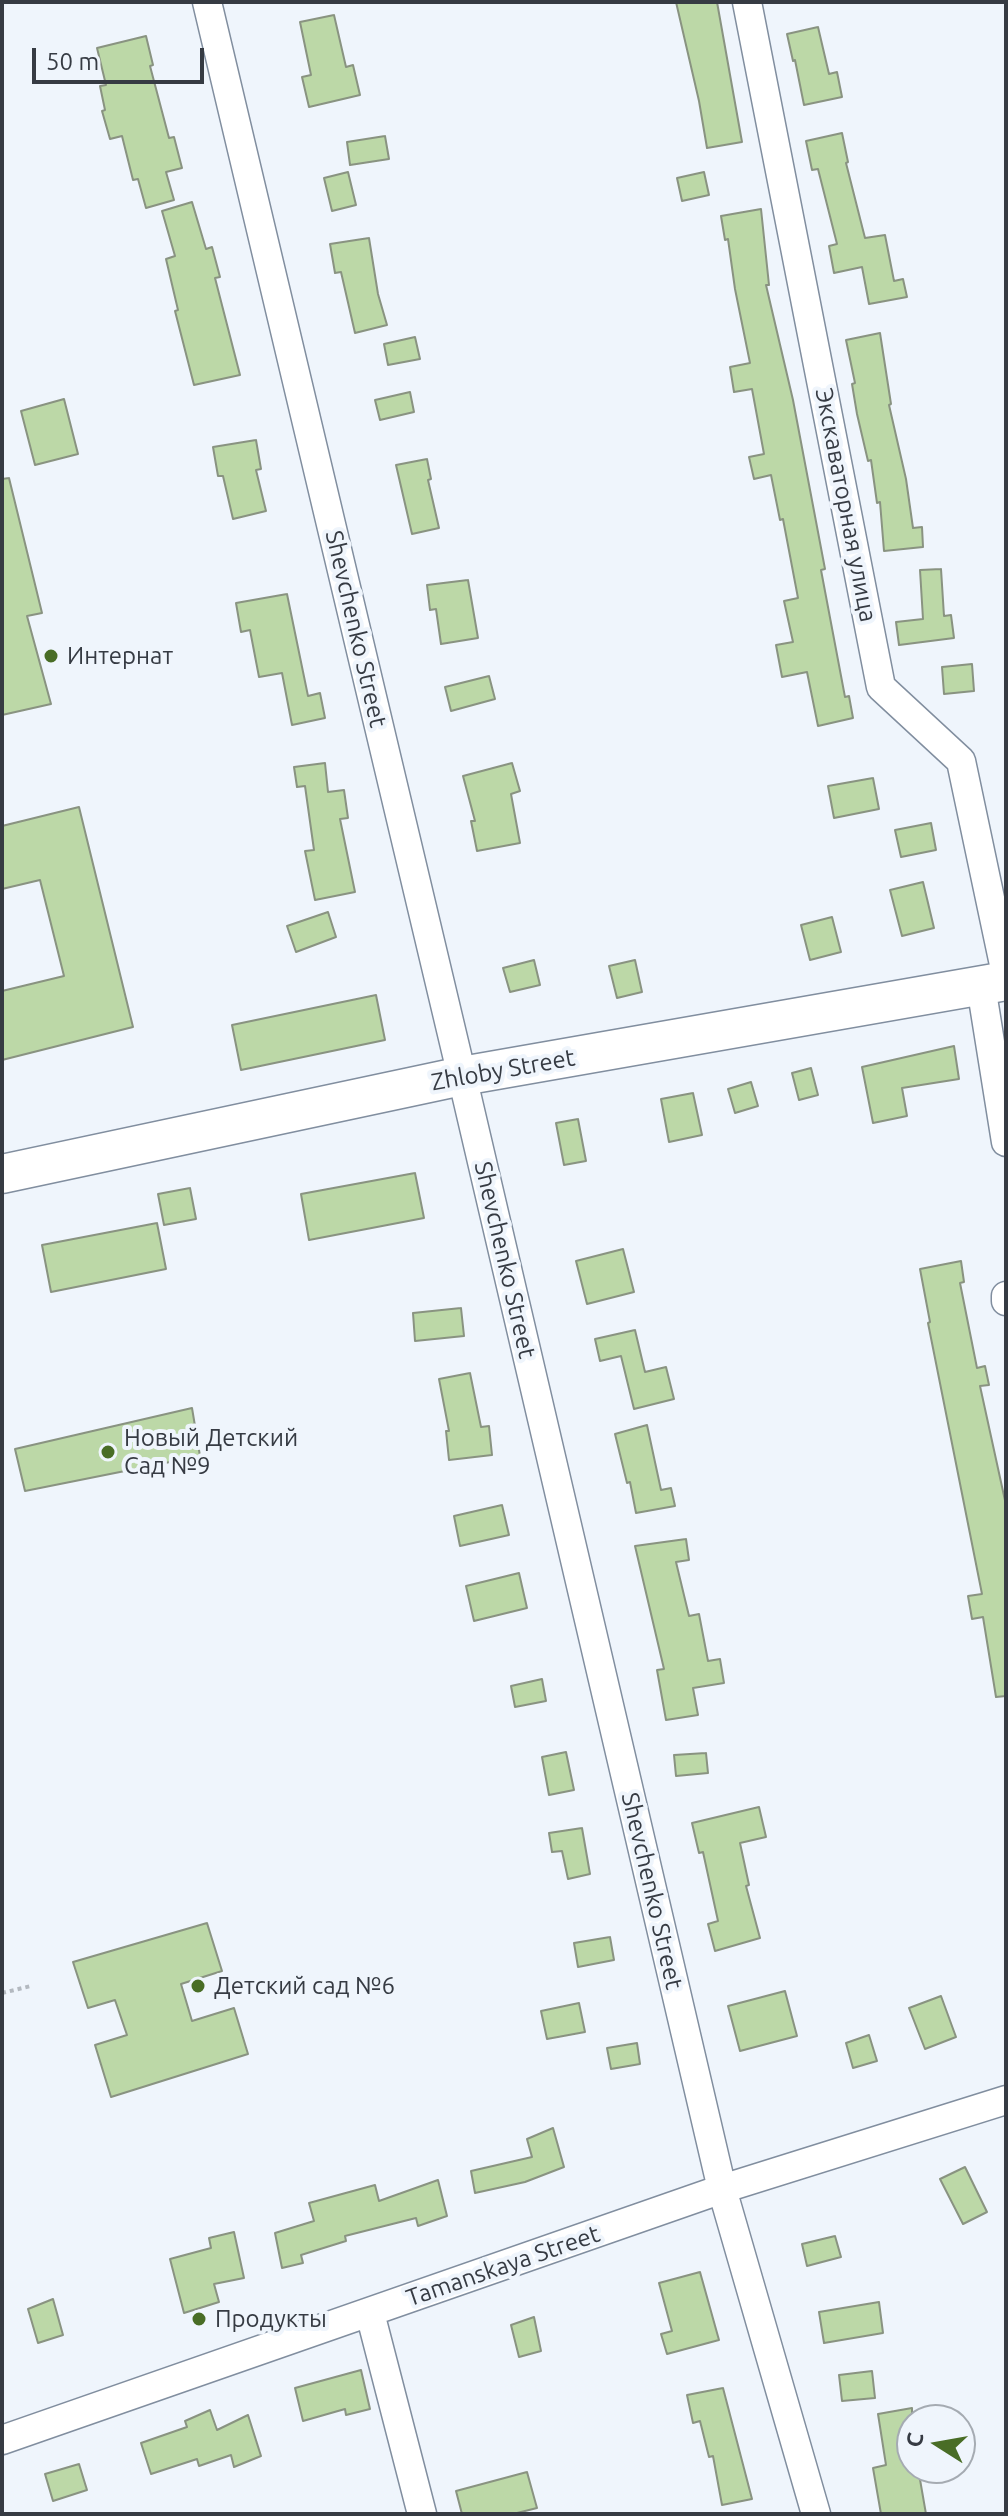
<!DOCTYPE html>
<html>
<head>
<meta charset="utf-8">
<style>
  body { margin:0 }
  #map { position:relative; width:1008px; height:2516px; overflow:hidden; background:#eff5fc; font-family:Ubuntu,sans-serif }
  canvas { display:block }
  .frame { position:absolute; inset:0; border:4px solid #363b43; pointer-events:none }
  .north { position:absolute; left:896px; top:2404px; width:80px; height:80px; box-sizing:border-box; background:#eff5fc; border:2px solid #a5abb2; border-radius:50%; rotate:281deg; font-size:22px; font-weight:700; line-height:32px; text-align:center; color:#363b43 }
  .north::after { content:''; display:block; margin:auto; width:28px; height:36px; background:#496d26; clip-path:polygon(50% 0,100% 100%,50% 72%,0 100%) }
  .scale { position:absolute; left:32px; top:48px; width:172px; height:36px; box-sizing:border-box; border:4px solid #363b43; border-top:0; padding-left:10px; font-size:24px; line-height:28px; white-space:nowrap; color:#363b43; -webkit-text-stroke:6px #eff5fc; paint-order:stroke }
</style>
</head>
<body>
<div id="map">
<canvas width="1008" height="2516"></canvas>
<div class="frame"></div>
<div class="north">С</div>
<div class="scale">50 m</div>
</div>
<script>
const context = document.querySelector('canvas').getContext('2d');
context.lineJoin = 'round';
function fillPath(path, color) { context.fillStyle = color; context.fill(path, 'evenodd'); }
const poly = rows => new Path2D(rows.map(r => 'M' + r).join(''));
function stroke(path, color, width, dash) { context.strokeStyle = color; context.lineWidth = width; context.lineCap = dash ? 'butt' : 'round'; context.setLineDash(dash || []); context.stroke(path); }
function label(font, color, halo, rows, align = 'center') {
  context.font = font + ' Ubuntu,sans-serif'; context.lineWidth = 8; context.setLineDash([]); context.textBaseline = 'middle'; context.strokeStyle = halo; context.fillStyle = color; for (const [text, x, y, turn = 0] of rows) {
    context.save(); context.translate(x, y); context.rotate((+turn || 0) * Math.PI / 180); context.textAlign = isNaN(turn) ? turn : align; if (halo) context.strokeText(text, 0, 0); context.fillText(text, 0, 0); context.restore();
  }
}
const building = poly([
  [676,2,717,2,742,142,707,148,699,101,676,2],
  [334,15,346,67,353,65,360,95,309,107,302,77,311,75,300,22,334,15],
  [818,27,829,74,837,72,842,97,804,105,795,60,793,61,787,34,818,27],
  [146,36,153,65,150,66,169,138,174,137,182,168,166,172,174,200,146,208,138,179,133,180,122,136,110,139,102,111,105,110,100,86,106,85,97,48,146,36],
  [842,133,848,162,846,163,865,238,885,235,894,281,903,279,907,297,869,304,862,267,834,273,829,246,837,244,818,169,812,170,806,141,842,133],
  [385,136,389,159,350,165,347,142,385,136],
  [348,172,356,205,332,211,324,178,348,172],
  [704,172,709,195,682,201,677,178,704,172],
  [192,202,206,249,212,247,220,277,215,278,240,375,194,385,175,311,178,310,166,259,175,256,162,211,192,202],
  [761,209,769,285,766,285,793,400,825,569,821,570,845,697,849,696,853,718,818,726,807,672,782,677,776,645,793,642,784,601,798,598,783,519,780,520,771,475,754,479,749,457,764,454,752,389,734,392,730,367,750,363,735,289,728,239,725,240,721,216,761,209],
  [369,238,378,294,387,325,355,333,341,272,335,273,330,244,369,238],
  [880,333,891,404,889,405,906,479,913,528,922,527,923,547,884,551,880,502,877,503,871,460,868,461,857,414,852,384,855,383,846,340,880,333],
  [415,337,420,359,388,365,384,344,415,337],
  [410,392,414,412,380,420,375,400,410,392],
  [64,399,78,454,35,465,21,411,64,399],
  [256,440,261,469,256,470,266,511,233,519,223,476,218,476,213,447,256,440],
  [427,459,431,479,428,480,439,528,412,534,396,465,427,459],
  [9,478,42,613,27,616,51,704,2,715,2,479,9,478],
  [941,569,944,616,951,615,954,638,899,645,896,622,923,619,920,570,941,569],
  [468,580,478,638,441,644,436,609,430,610,427,585,468,580],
  [287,594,308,696,320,693,325,718,292,725,282,673,259,677,250,630,241,632,236,603,287,594],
  [972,664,974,691,944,694,942,667,972,664],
  [489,676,495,699,451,711,445,687,489,676],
  [325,763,328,792,344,790,348,818,340,819,355,892,315,900,305,851,314,850,305,786,297,787,294,767,325,763],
  [512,763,520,791,511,794,520,843,477,851,471,821,475,821,463,776,512,763],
  [873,778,879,809,834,818,828,786,873,778],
  [79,807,133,1027,2,1060,2,991,64,976,40,880,2,889,2,826,79,807],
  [931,823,936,850,901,857,895,830,931,823],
  [923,882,934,928,902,936,890,890,923,882],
  [328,912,336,937,296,952,287,926,328,912],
  [832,917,841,952,810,960,801,925,832,917],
  [534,960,540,985,510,992,503,968,534,960],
  [635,960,642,992,617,998,609,966,635,960],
  [376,995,385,1040,241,1070,232,1025,376,995],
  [954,1046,959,1079,902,1088,907,1116,873,1123,862,1067,954,1046],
  [811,1068,818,1095,799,1100,792,1073,811,1068],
  [751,1082,758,1106,735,1113,728,1089,751,1082],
  [693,1093,702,1135,669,1142,661,1099,693,1093],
  [578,1119,586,1161,564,1165,556,1123,578,1119],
  [415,1173,424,1218,309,1240,301,1194,415,1173],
  [190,1188,196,1219,164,1225,158,1194,190,1188],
  [157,1223,166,1269,51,1292,42,1245,157,1223],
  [623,1249,634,1292,587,1304,576,1261,623,1249],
  [961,1261,964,1282,960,1283,977,1368,985,1366,989,1385,980,1386,1006,1505,1006,1696,996,1697,983,1617,972,1619,968,1596,982,1594,928,1323,930,1322,920,1269,961,1261],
  [461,1308,464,1336,415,1341,413,1313,461,1308],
  [635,1330,645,1372,666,1367,674,1399,634,1409,621,1356,600,1361,595,1339,635,1330],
  [470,1373,481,1427,489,1426,492,1455,449,1460,446,1431,449,1431,439,1379,470,1373],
  [192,1408,200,1456,25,1491,15,1449,192,1408],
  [647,1425,661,1490,671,1488,675,1506,636,1513,630,1482,627,1483,615,1434,647,1425],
  [502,1505,509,1535,460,1546,454,1516,502,1505],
  [686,1539,689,1560,676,1562,689,1616,699,1614,708,1661,720,1659,724,1683,693,1688,698,1715,666,1720,657,1670,664,1669,635,1546,686,1539],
  [519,1573,527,1608,474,1621,466,1586,519,1573],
  [542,1679,546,1701,515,1707,511,1686,542,1679],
  [566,1752,574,1790,549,1795,542,1757,566,1752],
  [706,1753,708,1773,676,1776,674,1755,706,1753],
  [759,1807,766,1837,740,1843,749,1885,746,1886,760,1938,715,1951,708,1924,718,1921,703,1852,699,1853,692,1823,759,1807],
  [582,1828,590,1874,568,1879,562,1851,552,1852,549,1833,582,1828],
  [207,1923,222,1971,181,1984,192,2021,234,2008,248,2054,111,2097,95,2045,127,2035,115,2000,88,2008,73,1962,207,1923],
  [610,1937,614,1960,578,1967,574,1943,610,1937],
  [785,1991,797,2036,740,2051,728,2006,785,1991],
  [941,1996,956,2037,925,2049,909,2008,941,1996],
  [579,2003,585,2032,547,2039,541,2011,579,2003],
  [869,2035,877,2061,853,2068,846,2043,869,2035],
  [637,2043,640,2064,611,2069,607,2048,637,2043],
  [553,2128,564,2167,525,2182,475,2193,471,2171,532,2157,527,2139,553,2128],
  [965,2167,987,2212,963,2224,940,2179,965,2167],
  [438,2180,447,2216,418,2226,416,2218,345,2236,346,2241,301,2255,303,2263,282,2268,275,2233,314,2221,309,2203,375,2185,379,2201,438,2180],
  [234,2232,244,2278,214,2284,219,2302,184,2313,170,2259,211,2248,209,2238,234,2232],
  [835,2236,841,2257,807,2266,802,2244,835,2236],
  [700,2272,719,2340,667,2354,661,2334,672,2331,659,2283,700,2272],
  [53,2299,63,2335,38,2343,28,2309,53,2299],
  [879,2302,883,2333,824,2343,819,2312,879,2302],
  [534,2317,541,2351,519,2357,511,2325,534,2317],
  [361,2370,370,2409,346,2415,345,2409,303,2421,295,2388,361,2370],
  [872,2371,875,2398,842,2401,839,2375,872,2371],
  [723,2388,752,2499,722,2505,713,2456,709,2457,700,2421,693,2423,687,2395,723,2388],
  [912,2408,912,2468,918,2468,926,2514,881,2514,873,2468,886,2465,878,2414,912,2408],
  [210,2410,217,2430,248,2415,261,2456,234,2467,231,2455,199,2466,197,2459,151,2474,141,2443,187,2427,185,2421,210,2410],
  [79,2464,87,2490,53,2501,45,2474,79,2464],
  [527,2472,537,2508,513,2514,462,2514,456,2491,527,2472]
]);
fillPath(building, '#bcd8a7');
stroke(building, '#899381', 2);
const street = poly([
  [207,2,462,1076,722,2189,816,2514],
  [747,2,881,687,961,761,1006,974],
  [981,986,1006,1142],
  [1006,1296,1006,1301],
  [370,2313,422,2514],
  [2,2440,722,2189,1006,2100]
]);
const secondary = poly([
  [2,1174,462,1076,1006,981]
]);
stroke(street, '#818e9f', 31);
stroke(secondary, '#818e9f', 41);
stroke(poly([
  [2,1993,31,1986]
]), '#b3b9c0', 4, [4, 4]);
stroke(street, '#fff', 28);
stroke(secondary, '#fff', 38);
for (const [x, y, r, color] of [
  [51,656,8,"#496d26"],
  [108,1452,8,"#496d26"],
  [198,1986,8,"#496d26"],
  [199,2319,8,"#496d26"]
]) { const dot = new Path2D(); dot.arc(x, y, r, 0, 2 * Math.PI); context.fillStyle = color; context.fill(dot); stroke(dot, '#eff5fc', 3); }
label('24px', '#363b43', '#eff5fc', [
  ["Экскаваторная улица",846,505,79],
  ["Shevchenko Street",356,629,77],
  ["Zhloby Street",503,1070,-10],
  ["Shevchenko Street",505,1260,77],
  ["Shevchenko Street",652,1891,77],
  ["Tamanskaya Street",503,2266,-19]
]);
label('24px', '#363b43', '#eff5fc', [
  ["Интернат",67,656],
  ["Новый Детский",124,1438],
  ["Сад №9",124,1466],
  ["Детский сад №6",214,1986],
  ["Продукты",215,2319]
], 'left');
</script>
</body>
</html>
